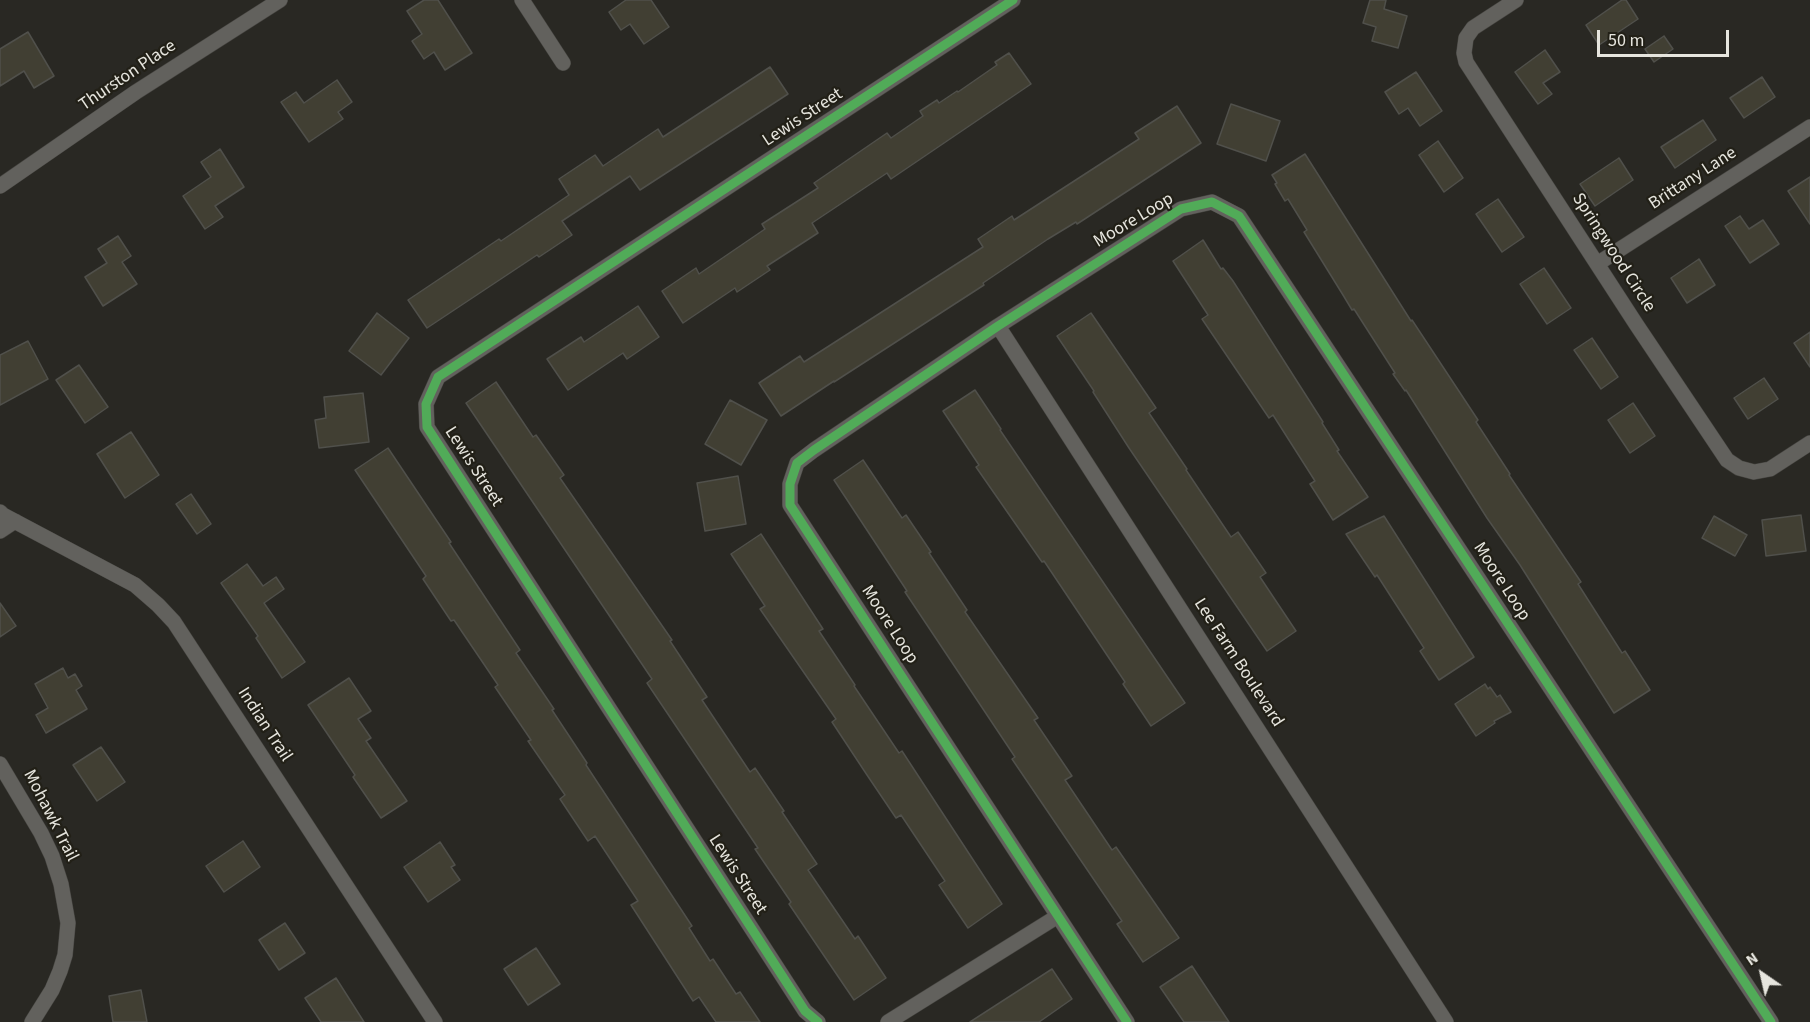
<!DOCTYPE html>
<html>
<head>
<meta charset="utf-8">
<style>
  body { margin:0 }
  #map { position:relative; width:1810px; height:1022px; overflow:hidden; background:#292823; font-family:"Source Sans 3",sans-serif }
  canvas { display:block }
  .north { position:absolute; left:1732px; top:944px; width:60px; height:60px; -webkit-text-stroke:4px #222017; paint-order:stroke; rotate:326deg; font-size:16px; font-weight:700; line-height:24px; text-align:center; color:#e6e5de }
  .north::after { content:''; display:block; margin:auto; width:21px; height:27px; background:#e6e5de; clip-path:polygon(50% 0,100% 100%,50% 72%,0 100%) }
  .scale { position:absolute; left:1597px; top:30px; width:132px; height:27px; box-sizing:border-box; border:3px solid #e6e5de; border-top:0; padding-left:8px; font-size:18px; line-height:21px; white-space:nowrap; color:#e6e5de; -webkit-text-stroke:4px #222017; paint-order:stroke }
</style>
</head>
<body>
<div id="map">
<canvas width="1810" height="1022"></canvas>
<div class="north">N</div>
<div class="scale">50 m</div>
</div>
<script>
const context = document.querySelector('canvas').getContext('2d');
context.lineJoin = 'round';
function fillPath(path, color) { context.fillStyle = color; context.fill(path, 'evenodd'); }
const poly = rows => new Path2D(rows.map(r => 'M' + r).join(''));
function stroke(path, color, width, dash) { context.strokeStyle = color; context.lineWidth = width; context.lineCap = dash ? 'butt' : 'round'; context.setLineDash(dash || []); context.stroke(path); }
function label(font, color, halo, rows, align = 'center') {
  context.font = font + ' "Source Sans 3",sans-serif'; context.lineWidth = 4.5; context.setLineDash([]); context.textBaseline = 'middle'; context.strokeStyle = halo; context.fillStyle = color; for (const [text, x, y, turn = 0] of rows) {
    context.save(); context.translate(x, y); context.rotate((+turn || 0) * Math.PI / 180); context.textAlign = isNaN(turn) ? turn : align; if (halo) context.strokeText(text, 0, 0); context.fillText(text, 0, 0); context.restore();
  }
}
const building = poly([
  [424,0,438,0,472,53,445,70,434,52,424,59,412,41,422,34,407,11,424,0],
  [626,0,651,0,669,27,644,44,630,24,621,30,609,12,626,0],
  [1370,0,1386,0,1384,9,1407,16,1398,48,1372,41,1376,27,1363,23,1370,0],
  [1622,0,1626,0,1638,19,1599,45,1586,25,1622,0],
  [28,32,54,76,34,88,24,71,0,86,0,49,28,32],
  [1664,36,1673,49,1654,62,1645,49,1664,36],
  [1545,50,1560,72,1543,83,1552,94,1538,104,1515,72,1545,50],
  [1009,53,1031,84,891,179,887,173,812,223,818,233,767,266,770,270,737,292,735,288,683,323,662,291,696,268,699,274,765,229,762,224,818,188,814,183,887,133,891,138,923,116,920,111,937,100,939,103,957,91,958,92,997,65,995,62,1009,53],
  [770,67,788,94,640,190,630,176,562,221,572,235,539,257,537,255,427,328,408,300,499,239,501,241,569,195,559,179,595,155,603,166,658,129,663,137,770,67],
  [1416,72,1442,111,1420,126,1408,108,1399,114,1385,92,1416,72],
  [1762,77,1775,97,1744,118,1730,98,1762,77],
  [337,80,352,102,338,112,343,119,309,142,281,102,296,92,304,103,337,80],
  [1231,104,1280,121,1266,161,1217,144,1231,104],
  [1177,106,1201,143,1077,224,1076,222,1048,239,983,283,984,285,834,382,834,381,781,416,759,383,800,356,804,362,983,247,978,239,1012,216,1014,220,1139,139,1135,133,1177,106],
  [1703,120,1716,140,1675,168,1661,147,1703,120],
  [1438,141,1463,178,1444,192,1419,155,1438,141],
  [220,149,244,187,215,206,223,217,205,229,183,196,211,177,201,162,220,149],
  [1305,154,1411,321,1412,320,1478,420,1476,422,1510,474,1509,475,1581,582,1578,584,1622,653,1625,651,1650,690,1614,713,1520,565,1487,518,1406,390,1405,391,1393,374,1395,373,1354,309,1352,310,1343,295,1304,232,1307,230,1288,199,1285,201,1275,184,1277,183,1272,175,1305,154],
  [1619,158,1633,180,1595,206,1580,184,1619,158],
  [1810,177,1810,224,1788,191,1810,177],
  [1498,199,1524,237,1502,252,1476,214,1498,199],
  [1740,216,1749,229,1763,220,1779,244,1750,263,1725,226,1740,216],
  [118,236,131,256,122,262,137,284,103,306,85,277,107,263,98,249,118,236],
  [1203,240,1221,269,1223,268,1233,281,1323,422,1322,423,1339,450,1337,451,1368,497,1333,520,1310,484,1315,481,1273,415,1269,418,1202,319,1208,315,1173,261,1203,240],
  [1699,259,1715,285,1687,303,1671,278,1699,259],
  [1544,268,1571,308,1547,324,1520,284,1544,268],
  [638,306,659,337,627,359,623,353,568,390,547,359,581,337,584,342,638,306],
  [377,313,409,338,381,375,349,351,377,313],
  [1091,313,1156,408,1149,413,1187,469,1186,470,1231,537,1238,532,1266,573,1260,577,1296,631,1267,651,1129,448,1093,392,1094,391,1057,336,1091,313],
  [1810,332,1810,367,1794,343,1810,332],
  [1592,338,1618,377,1601,389,1574,350,1592,338],
  [28,341,48,379,0,405,0,355,28,341],
  [79,365,108,407,85,423,56,380,79,365],
  [1764,378,1778,399,1748,419,1734,398,1764,378],
  [496,382,533,437,536,435,564,475,560,478,672,640,670,641,707,697,702,700,750,772,755,768,784,811,782,812,817,864,808,870,855,939,858,936,886,978,854,1000,789,904,791,902,755,849,758,848,647,683,652,679,466,403,496,382],
  [975,390,1001,429,1000,430,1185,703,1151,726,1123,684,1125,682,1044,561,1042,562,976,467,979,465,943,411,975,390],
  [363,393,369,442,319,448,315,420,326,418,324,397,363,393],
  [730,400,767,420,741,465,705,444,730,400],
  [1633,403,1655,436,1630,453,1608,420,1633,403],
  [131,432,159,475,125,498,97,454,131,432],
  [388,448,451,542,449,543,520,650,516,653,554,709,552,710,587,763,586,765,692,926,689,928,710,961,713,959,736,994,740,992,760,1022,716,1022,699,997,693,1001,631,905,638,901,595,836,588,841,560,799,565,795,528,741,531,740,495,687,498,685,454,620,451,621,423,579,426,576,355,470,388,448],
  [863,460,902,518,906,515,931,552,929,553,967,610,965,612,1038,718,1034,720,1072,776,1065,780,1112,850,1116,847,1179,938,1143,962,1117,924,1122,921,1012,759,1015,757,905,592,907,591,834,480,863,460],
  [738,476,746,524,705,531,697,483,738,476],
  [191,494,211,524,197,534,176,504,191,494],
  [1801,515,1806,551,1766,556,1762,520,1801,515],
  [1384,516,1474,657,1439,680,1420,651,1424,648,1377,575,1375,577,1346,534,1384,516],
  [1714,516,1747,535,1735,556,1702,538,1714,516],
  [761,534,823,629,819,631,855,685,854,686,899,753,902,751,1002,904,968,928,939,885,945,881,901,815,896,818,867,775,832,722,836,719,760,609,765,606,731,554,761,534],
  [247,564,263,586,276,577,284,589,264,603,305,662,282,678,256,638,258,636,221,583,247,564],
  [0,603,16,626,0,637,0,603],
  [63,668,68,678,75,674,82,686,76,690,87,709,46,733,36,715,48,708,35,684,63,668],
  [349,678,371,711,358,719,371,738,366,741,407,801,381,818,353,777,355,775,308,705,349,678],
  [1485,684,1488,689,1490,687,1497,697,1500,695,1511,712,1494,721,1495,723,1476,736,1455,704,1485,684],
  [101,747,125,782,97,801,73,765,101,747],
  [243,841,260,867,224,892,206,866,243,841],
  [440,842,455,865,451,867,460,880,428,902,404,867,440,842],
  [285,923,305,953,279,970,259,940,285,923],
  [536,948,560,984,528,1005,504,969,536,948],
  [1192,966,1229,1022,1184,1022,1160,987,1192,966],
  [1052,969,1072,999,1039,1022,970,1022,1052,969],
  [336,978,364,1022,321,1022,305,998,336,978],
  [141,990,147,1022,113,1022,109,996,141,990]
]);
fillPath(building, '#413f33');
stroke(building, '#50504b', 1.5);
const street = poly([
  [522,0,563,63],
  [1516,0,1473,28,1466,38,1464,53,1466,62,1636,324,1727,460,1739,468,1754,472,1770,469,1810,443],
  [0,186,136,92,280,0],
  [1597,264,1810,127],
  [998,326,1446,1022],
  [0,512,3,515,135,585,158,605,174,622,435,1022],
  [0,531,15,521],
  [0,764,41,833,52,856,61,884,68,923,65,955,60,971,52,990,32,1022],
  [818,1022,805,1011,427,427,426,404,438,377,1013,0],
  [888,1022,1058,916],
  [1127,1022,790,505,790,484,797,463,814,450,998,326,1181,209,1212,202,1239,216,1771,1022]
]);
stroke(street, '#44433f', 16);
stroke(street, '#62615d', 15);
stroke(poly([
  [818,1022,805,1011,427,427,426,404,438,377,1013,0],
  [1127,1022,790,505,790,484,797,463,814,450,998,326,1181,209,1212,202,1239,216,1771,1022]
]), '#51ab58', 9);
label('18px', '#e6e5de', '#222017', [
  ["Thurston Place",128,76,-34],
  ["Lewis Street",803,118,-33],
  ["Brittany Lane",1693,179,-33],
  ["Moore Loop",1134,221,-31],
  ["Springwood Circle",1613,253,57],
  ["Lewis Street",473,467,57],
  ["Moore Loop",1501,582,57],
  ["Moore Loop",889,625,57],
  ["Lee Farm Boulevard",1238,663,57],
  ["Indian Trail",264,725,57],
  ["Mohawk Trail",50,816,63],
  ["Lewis Street",737,875,57]
]);
</script>
</body>
</html>
